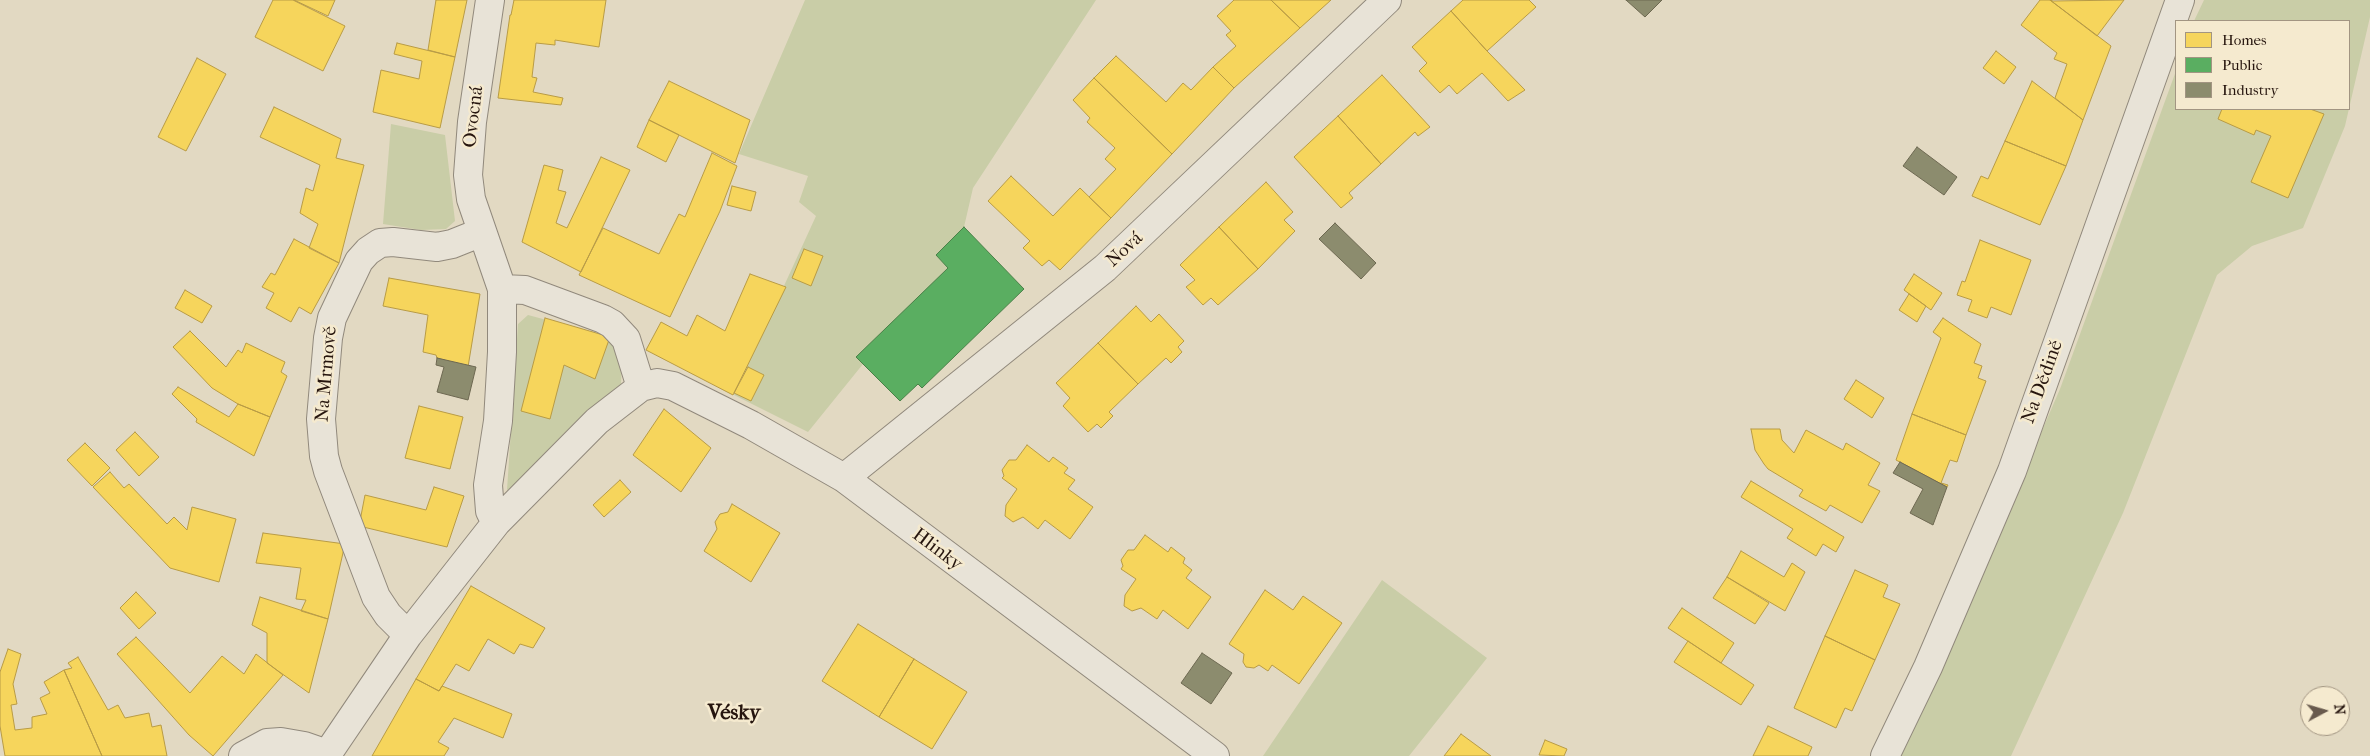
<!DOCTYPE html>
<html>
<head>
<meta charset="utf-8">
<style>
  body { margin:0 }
  #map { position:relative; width:2370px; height:756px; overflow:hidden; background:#e2d9c2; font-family:"IM FELL French Canon",serif }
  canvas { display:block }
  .legend { position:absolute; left:2175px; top:20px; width:175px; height:90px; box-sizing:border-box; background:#f5eacf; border:1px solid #a29582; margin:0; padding:6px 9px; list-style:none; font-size:15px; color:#26150e }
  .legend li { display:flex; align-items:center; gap:10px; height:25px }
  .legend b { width:25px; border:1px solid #a29582 }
  .north { position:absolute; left:2300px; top:686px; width:50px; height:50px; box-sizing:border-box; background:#f5eacf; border:1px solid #a29582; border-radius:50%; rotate:84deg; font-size:14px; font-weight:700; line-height:20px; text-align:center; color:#26150e }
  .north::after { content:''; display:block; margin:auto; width:18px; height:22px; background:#685a4d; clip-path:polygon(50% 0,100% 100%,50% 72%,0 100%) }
</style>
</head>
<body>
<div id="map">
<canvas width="2370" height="756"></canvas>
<ul class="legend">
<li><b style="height:14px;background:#f6d55c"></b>Homes</li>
<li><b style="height:14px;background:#5aae61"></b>Public</li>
<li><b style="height:14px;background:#8c8c6e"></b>Industry</li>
</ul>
<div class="north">N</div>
</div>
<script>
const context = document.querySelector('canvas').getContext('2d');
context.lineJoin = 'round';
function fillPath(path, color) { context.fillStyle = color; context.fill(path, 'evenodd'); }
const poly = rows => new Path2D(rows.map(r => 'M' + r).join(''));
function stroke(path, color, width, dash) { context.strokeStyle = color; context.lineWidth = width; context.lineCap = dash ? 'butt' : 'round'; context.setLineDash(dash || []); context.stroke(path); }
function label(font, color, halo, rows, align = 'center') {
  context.font = font + ' "IM FELL French Canon",serif'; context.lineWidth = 5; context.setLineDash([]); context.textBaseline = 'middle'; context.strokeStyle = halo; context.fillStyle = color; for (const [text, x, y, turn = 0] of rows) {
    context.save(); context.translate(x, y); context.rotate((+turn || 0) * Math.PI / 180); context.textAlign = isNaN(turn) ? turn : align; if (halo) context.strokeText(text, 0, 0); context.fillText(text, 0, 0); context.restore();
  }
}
fillPath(poly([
  [805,0,1096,0,973,188,964,227,936,255,948,268,863,364,808,432,734,395,816,216,799,202,808,176,739,154],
  [2204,0,2370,0,2370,17,2345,126,2303,228,2252,246,2217,275,2123,513,2011,756,1901,756,2060,389,2176,71,2176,109,2349,109,2349,21,2194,21],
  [391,124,445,135,455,221,446,229,421,230,383,224],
  [528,315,610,337,622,362,621,384,518,484,507,490,518,324],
  [1382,580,1487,658,1409,756,1263,756]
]), '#c9cda7');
const homes = poly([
  [273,0,293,0,345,26,323,71,255,37,273,0],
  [294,0,335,0,328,16,294,0],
  [436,0,467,0,455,57,428,50,436,0],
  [514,0,606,0,599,47,555,40,555,45,536,43,532,77,537,78,533,92,563,98,561,105,498,98,510,15,511,15,514,0],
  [1234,0,1271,0,1300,28,1234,88,1213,67,1236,46,1226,35,1231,31,1217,16,1234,0],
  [1271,0,1331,0,1300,28,1271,0],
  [1463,0,1529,0,1536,7,1487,51,1451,11,1463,0],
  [2040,0,2050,0,2111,46,2083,120,2055,98,2067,64,2054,59,2057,53,2021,25,2040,0],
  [2050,0,2053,1,2124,0,2097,36,2050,0],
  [1451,11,1487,51,1525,90,1508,101,1482,73,1457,94,1449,85,1440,93,1419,71,1427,63,1412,47,1451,11],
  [397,43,455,57,440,128,373,112,381,70,419,79,422,61,394,54,397,43],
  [1996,51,2016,67,2004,84,1983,68,1996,51],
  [1116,56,1166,102,1183,83,1191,90,1213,67,1234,88,1172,154,1094,78,1116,56],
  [197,58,226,74,186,151,158,137,197,58],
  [1382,75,1430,127,1418,136,1415,132,1381,164,1338,116,1382,75],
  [1094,78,1172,154,1111,218,1089,197,1116,169,1105,159,1115,148,1087,122,1090,118,1073,100,1094,78],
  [669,81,750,120,735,163,649,120,669,81],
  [2032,81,2083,120,2066,166,2005,141,2032,81],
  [274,107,341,139,336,158,364,165,339,263,309,248,318,224,300,213,306,188,313,191,320,165,260,137,274,107],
  [2222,109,2310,109,2324,114,2288,198,2251,182,2271,136,2256,130,2254,135,2218,119,2222,109],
  [1338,116,1381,164,1349,193,1353,198,1341,208,1294,157,1338,116],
  [649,120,679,135,666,162,637,147,649,120],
  [2005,141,2066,166,2040,225,1972,196,1981,176,1988,179,2005,141],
  [712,153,737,166,720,211,670,317,579,275,603,228,659,254,679,214,685,217,712,153],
  [601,157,630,170,581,272,522,242,544,165,563,170,558,190,566,192,556,223,567,228,601,157],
  [1011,176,1053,216,1080,188,1111,218,1060,270,1049,260,1042,266,1023,248,1030,241,988,201,1011,176],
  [1266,182,1293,212,1284,220,1295,231,1258,269,1219,227,1266,182],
  [732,186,756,192,751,211,727,205,732,186],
  [1219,227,1258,269,1218,305,1211,298,1203,305,1186,287,1195,280,1180,265,1219,227],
  [294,239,339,263,311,314,299,307,291,322,266,308,274,293,262,287,271,273,275,275,294,239],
  [1980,240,2031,260,2011,315,1991,307,1987,318,1968,311,1972,300,1957,295,1962,281,1965,282,1980,240],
  [804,249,823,256,811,286,792,278,804,249],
  [750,274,786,287,733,395,646,350,661,322,687,336,697,315,725,331,750,274],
  [1914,274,1942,293,1931,310,1904,290,1914,274],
  [389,278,480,294,468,367,437,358,436,355,423,352,428,315,383,306,389,278],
  [185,290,212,306,202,323,175,308,185,290],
  [1909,294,1926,306,1917,322,1899,310,1909,294],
  [1136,306,1151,322,1159,314,1184,341,1178,347,1182,352,1171,363,1166,358,1138,384,1098,343,1136,306],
  [545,318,610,337,595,379,564,365,550,419,521,411,545,318],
  [1943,318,1981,344,1974,363,1982,366,1978,378,1986,381,1966,435,1912,414,1941,338,1933,332,1943,318],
  [190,331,226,367,238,350,242,353,246,343,285,362,281,372,287,376,270,417,238,404,212,388,173,347,190,331],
  [1098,343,1138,384,1109,412,1113,416,1101,428,1097,424,1088,432,1063,406,1070,398,1056,383,1098,343],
  [748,367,764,375,751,401,734,393,748,367],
  [1856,380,1884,398,1872,418,1844,399,1856,380],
  [178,387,229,417,238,404,270,417,254,456,196,422,197,419,172,394,178,387],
  [419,406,463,417,450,469,405,458,419,406],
  [664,409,711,448,681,492,633,455,664,409],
  [1912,414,1966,435,1957,462,1950,460,1941,483,1948,485,1947,487,1896,460,1912,414],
  [1751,429,1780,429,1782,440,1794,453,1806,430,1843,450,1846,443,1880,463,1868,485,1880,491,1862,523,1830,505,1826,511,1799,496,1803,490,1768,469,1764,464,1755,450,1751,429],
  [135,432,159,457,139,476,116,450,135,432],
  [85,443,110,468,92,486,67,460,85,443],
  [1027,445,1049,462,1053,457,1068,468,1064,473,1075,480,1068,489,1093,507,1070,539,1045,520,1038,529,1023,517,1013,522,1005,516,1006,505,1017,489,1002,478,1004,476,1002,470,1009,460,1016,460,1027,445],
  [110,472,124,488,129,484,167,524,174,517,187,530,192,507,236,519,219,582,170,568,93,487,110,472],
  [620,480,631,492,604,517,593,505,620,480],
  [1751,481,1844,537,1836,552,1823,544,1816,556,1787,538,1793,529,1741,497,1751,481],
  [434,487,464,496,447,547,359,526,365,495,426,510,434,487],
  [732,504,780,533,751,582,704,551,717,529,715,522,720,514,728,512,732,504],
  [263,533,345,544,328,619,301,611,306,600,296,599,301,568,256,563,263,533],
  [1145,535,1168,552,1171,547,1185,558,1183,563,1192,570,1186,578,1211,597,1188,629,1163,610,1157,619,1141,608,1132,611,1124,606,1125,595,1136,579,1121,569,1123,566,1121,560,1128,550,1134,550,1145,535],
  [1741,551,1784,577,1792,563,1805,572,1785,611,1727,577,1741,551],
  [1855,570,1888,585,1883,597,1900,604,1875,660,1825,636,1855,570],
  [1727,577,1769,603,1755,624,1713,598,1727,577],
  [471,586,545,628,533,648,520,644,514,654,488,639,469,671,456,664,439,691,416,679,471,586],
  [1265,590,1293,610,1303,596,1342,623,1299,684,1272,665,1268,671,1259,665,1254,668,1246,667,1243,662,1244,654,1229,644,1265,590],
  [136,592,156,613,139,629,120,608,136,592],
  [260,597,328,619,309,693,267,663,267,633,252,625,260,597],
  [1682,608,1734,643,1721,663,1668,628,1682,608],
  [858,624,914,659,879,717,822,681,858,624],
  [1825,636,1875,660,1852,711,1845,708,1836,728,1794,708,1825,636],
  [136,637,190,693,222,656,244,674,256,654,283,675,213,756,189,735,117,654,136,637],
  [1688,641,1754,685,1741,705,1674,662,1688,641],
  [8,649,21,654,13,684,17,704,11,705,15,730,32,728,32,717,47,714,40,698,50,693,44,682,64,670,102,756,5,756,0,726,0,672,8,649],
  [78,657,108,710,118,705,125,718,149,713,152,727,161,725,167,756,102,756,64,670,72,668,68,663,78,657],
  [914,659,967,692,932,749,879,717,914,659],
  [416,679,439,691,442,686,512,714,503,738,454,718,438,742,449,748,444,756,372,756,416,679],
  [1768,726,1812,747,1808,756,1753,756,1768,726],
  [1461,734,1491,756,1444,756,1461,734],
  [1545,740,1567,749,1564,756,1539,755,1545,740]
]);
fillPath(homes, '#f6d55c');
stroke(homes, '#b89b45', 1);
const public = poly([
  [964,227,1024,289,922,388,918,384,900,401,856,357,948,268,936,255,964,227]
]);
fillPath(public, '#5aae61');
stroke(public, '#4a8048', 1);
const industry = poly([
  [1626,0,1662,0,1645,17,1626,0],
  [1917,147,1957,177,1944,195,1903,166,1917,147],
  [1335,223,1376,263,1361,279,1319,239,1335,223],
  [437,358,476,367,468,400,437,392,444,367,436,365,437,358],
  [1900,462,1947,487,1933,525,1910,513,1923,489,1893,473,1900,462],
  [1202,653,1232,673,1211,704,1181,683,1202,653]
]);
fillPath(industry, '#8c8c6e');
stroke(industry, '#6d6851', 1);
const minor = poly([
  [490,0,472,122,468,175,471,199,502,289,502,352,498,421,488,485,490,511,496,523],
  [641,387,657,383,673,386,751,425,844,478,1215,756],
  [844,478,1105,268,1387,0],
  [408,635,388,615,376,597,328,471,324,456,321,419,328,338,332,318,348,284,359,261,368,251,380,243,393,242,437,247,452,244,482,232],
  [243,756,267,743,281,742,304,746,327,754],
  [326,756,408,635,496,523,597,421,641,387,626,339,612,324,603,319,525,290,502,289]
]);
const tertiary = poly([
  [1885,756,1928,667,2012,471,2180,0]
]);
stroke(minor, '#91897c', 30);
stroke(tertiary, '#91897c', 30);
stroke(minor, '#e8e3d7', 28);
stroke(tertiary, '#e8e3d7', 28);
label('19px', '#26150e', '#f5eacf', [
  ["Ovocná",474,117,-83],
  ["Nová",1125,250,-43],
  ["Na Mrmově",327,374,-85],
  ["Na Dědině",2043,382,-70],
  ["Hlinky",937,550,37]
]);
label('bold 21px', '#26150e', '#f5eacf', [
  ["Vésky",734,714]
]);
</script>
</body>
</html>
